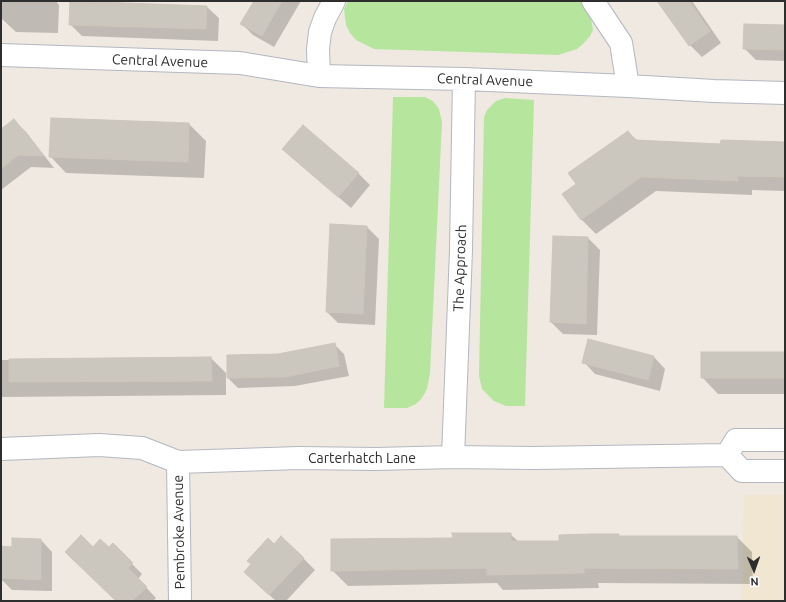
<!DOCTYPE html>
<html>
<head>
<meta charset="utf-8">
<style>
  body { margin:0 }
  #map { position:relative; width:786px; height:602px; overflow:hidden; background:#efe9e1; font-family:Ubuntu,sans-serif }
  canvas { display:block }
  .frame { position:absolute; inset:0; border:2px solid #2e2e2e; pointer-events:none }
  .north { position:absolute; left:734px; top:550px; width:40px; height:40px; -webkit-text-stroke:3px #fff; paint-order:stroke; rotate:178deg; font-size:11px; font-weight:700; line-height:16px; text-align:center; color:#2e2e2e }
  .north::after { content:''; display:block; margin:auto; width:14px; height:18px; background:#2e2e2e; clip-path:polygon(50% 0,100% 100%,50% 72%,0 100%) }
</style>
</head>
<body>
<div id="map">
<canvas width="786" height="602"></canvas>
<div class="frame"></div>
<div class="north">N</div>
</div>
<script>
const context = document.querySelector('canvas').getContext('2d');
context.lineJoin = 'round';
function fillPath(path, color) { context.fillStyle = color; context.fill(path, 'evenodd'); }
const poly = rows => new Path2D(rows.map(r => 'M' + r).join(''));
function stroke(path, color, width, dash) { context.strokeStyle = color; context.lineWidth = width; context.lineCap = dash ? 'butt' : 'round'; context.setLineDash(dash || []); context.stroke(path); }
function label(font, color, halo, rows, align = 'center') {
  context.font = font + ' Ubuntu,sans-serif'; context.lineWidth = 3; context.setLineDash([]); context.textBaseline = 'middle'; context.strokeStyle = halo; context.fillStyle = color; for (const [text, x, y, turn = 0] of rows) {
    context.save(); context.translate(x, y); context.rotate((+turn || 0) * Math.PI / 180); context.textAlign = isNaN(turn) ? turn : align; if (halo) context.strokeText(text, 0, 0); context.fillText(text, 0, 0); context.restore();
  }
}
fillPath(poly([
  [744,495,785,495,785,601,742,601]
]), '#f0e6d1');
fillPath(poly([
  [348,1,580,1,590,12,593,30,590,36,583,44,577,49,558,55,374,49,356,40,350,33,346,25,344,9],
  [393,97,425,97,433,101,439,109,442,122,430,373,427,389,422,398,416,404,407,408,384,408],
  [505,98,534,100,525,406,506,406,494,401,482,389,479,376,484,117,487,110,496,101]
]), '#b6e59e');
fillPath(poly([
  [1,1,56,1,59,5,58,33,16,32,1,18],
  [255,1,301,1,274,47,253,35,242,24],
  [659,1,692,1,721,43,702,57,690,45],
  [207,7,219,18,218,41,82,36,70,24],
  [785,26,785,61,756,60,744,48],
  [51,119,189,124,206,141,204,178,66,173,50,156],
  [14,120,26,132,54,168,31,167,1,190,1,131],
  [628,132,638,141,721,145,785,143,785,191,752,190,752,195,656,191,596,234,581,219,577,185],
  [296,160,358,173,370,185,351,208],
  [331,226,367,227,379,239,375,325,338,323,327,312],
  [588,238,600,250,597,335,563,334,551,322],
  [334,344,344,354,349,376,295,386,238,388,228,378],
  [785,353,785,394,718,394,702,377],
  [654,357,665,369,660,391,595,374,584,362],
  [211,358,226,373,226,395,1,397,1,360],
  [510,534,519,542,560,542,618,535,620,537,737,537,752,552,753,584,598,583,599,588,503,590,497,583,348,586,332,570,454,539],
  [41,540,52,552,52,591,12,590,1,579,1,548,13,548],
  [113,545,142,574,138,579,156,598,153,601,117,601,93,548,109,548],
  [274,545,303,558,315,570,286,601,276,601,257,584],
  [784,563,785,601,784,601]
]), '#0003');
const building = poly([
  [70,1,207,6,206,29,69,25,70,1],
  [254,1,282,1,262,36,240,24,254,1],
  [657,1,689,1,710,31,689,46,657,1],
  [744,24,785,25,785,50,743,49,744,24],
  [51,118,189,123,188,162,49,157,51,118],
  [14,119,44,156,18,155,1,169,1,129,14,119],
  [303,125,359,173,338,197,282,149,303,125],
  [628,131,635,140,720,144,721,140,785,142,785,177,737,176,738,181,641,177,581,220,562,194,576,184,568,173,628,131],
  [330,224,367,226,363,314,326,312,330,224],
  [553,236,588,237,586,324,550,322,553,236],
  [588,339,654,356,648,380,582,363,588,339],
  [335,343,339,366,285,377,227,378,227,355,278,354,335,343],
  [701,352,785,352,785,378,701,378,701,352],
  [211,357,212,381,9,382,9,359,211,357],
  [452,533,511,533,511,541,559,541,559,535,591,534,619,534,619,536,737,536,738,569,584,568,584,573,487,575,487,568,331,571,331,539,453,538,452,533],
  [81,535,93,547,100,539,109,547,113,543,133,563,128,568,147,587,132,601,116,601,65,552,81,535],
  [281,536,304,558,269,595,244,572,251,564,247,561,268,538,274,544,281,536],
  [12,538,41,539,41,580,1,578,1,546,12,547,12,538]
]);
fillPath(building, '#cbc7bf');
stroke(building, '#cbc5ba', 1);
const minor = poly([
  [593,1,621,43,628,86],
  [1,55,240,63,319,76,464,79,628,86,714,91,785,93],
  [319,76,318,49,320,32,325,18,334,1],
  [453,457,461,250,464,79],
  [178,462,180,601]
]);
const tertiary = poly([
  [1,449,99,445,142,448,178,462,299,458,376,459,453,457,533,458,727,455,742,471,785,471],
  [727,455,736,440,785,440]
]);
stroke(minor, '#b4b7c1', 24);
stroke(tertiary, '#b4b7c1', 24);
stroke(minor, '#fff', 22);
stroke(tertiary, '#fff', 22);
label('14px', '#2e2e2e', '#fff', [
  ["Central Avenue",160,61,2],
  ["Central Avenue",485,80,2],
  ["The Approach",460,268,-88],
  ["Carterhatch Lane",362,458],
  ["Pembroke Avenue",179,532,-91]
]);
</script>
</body>
</html>
